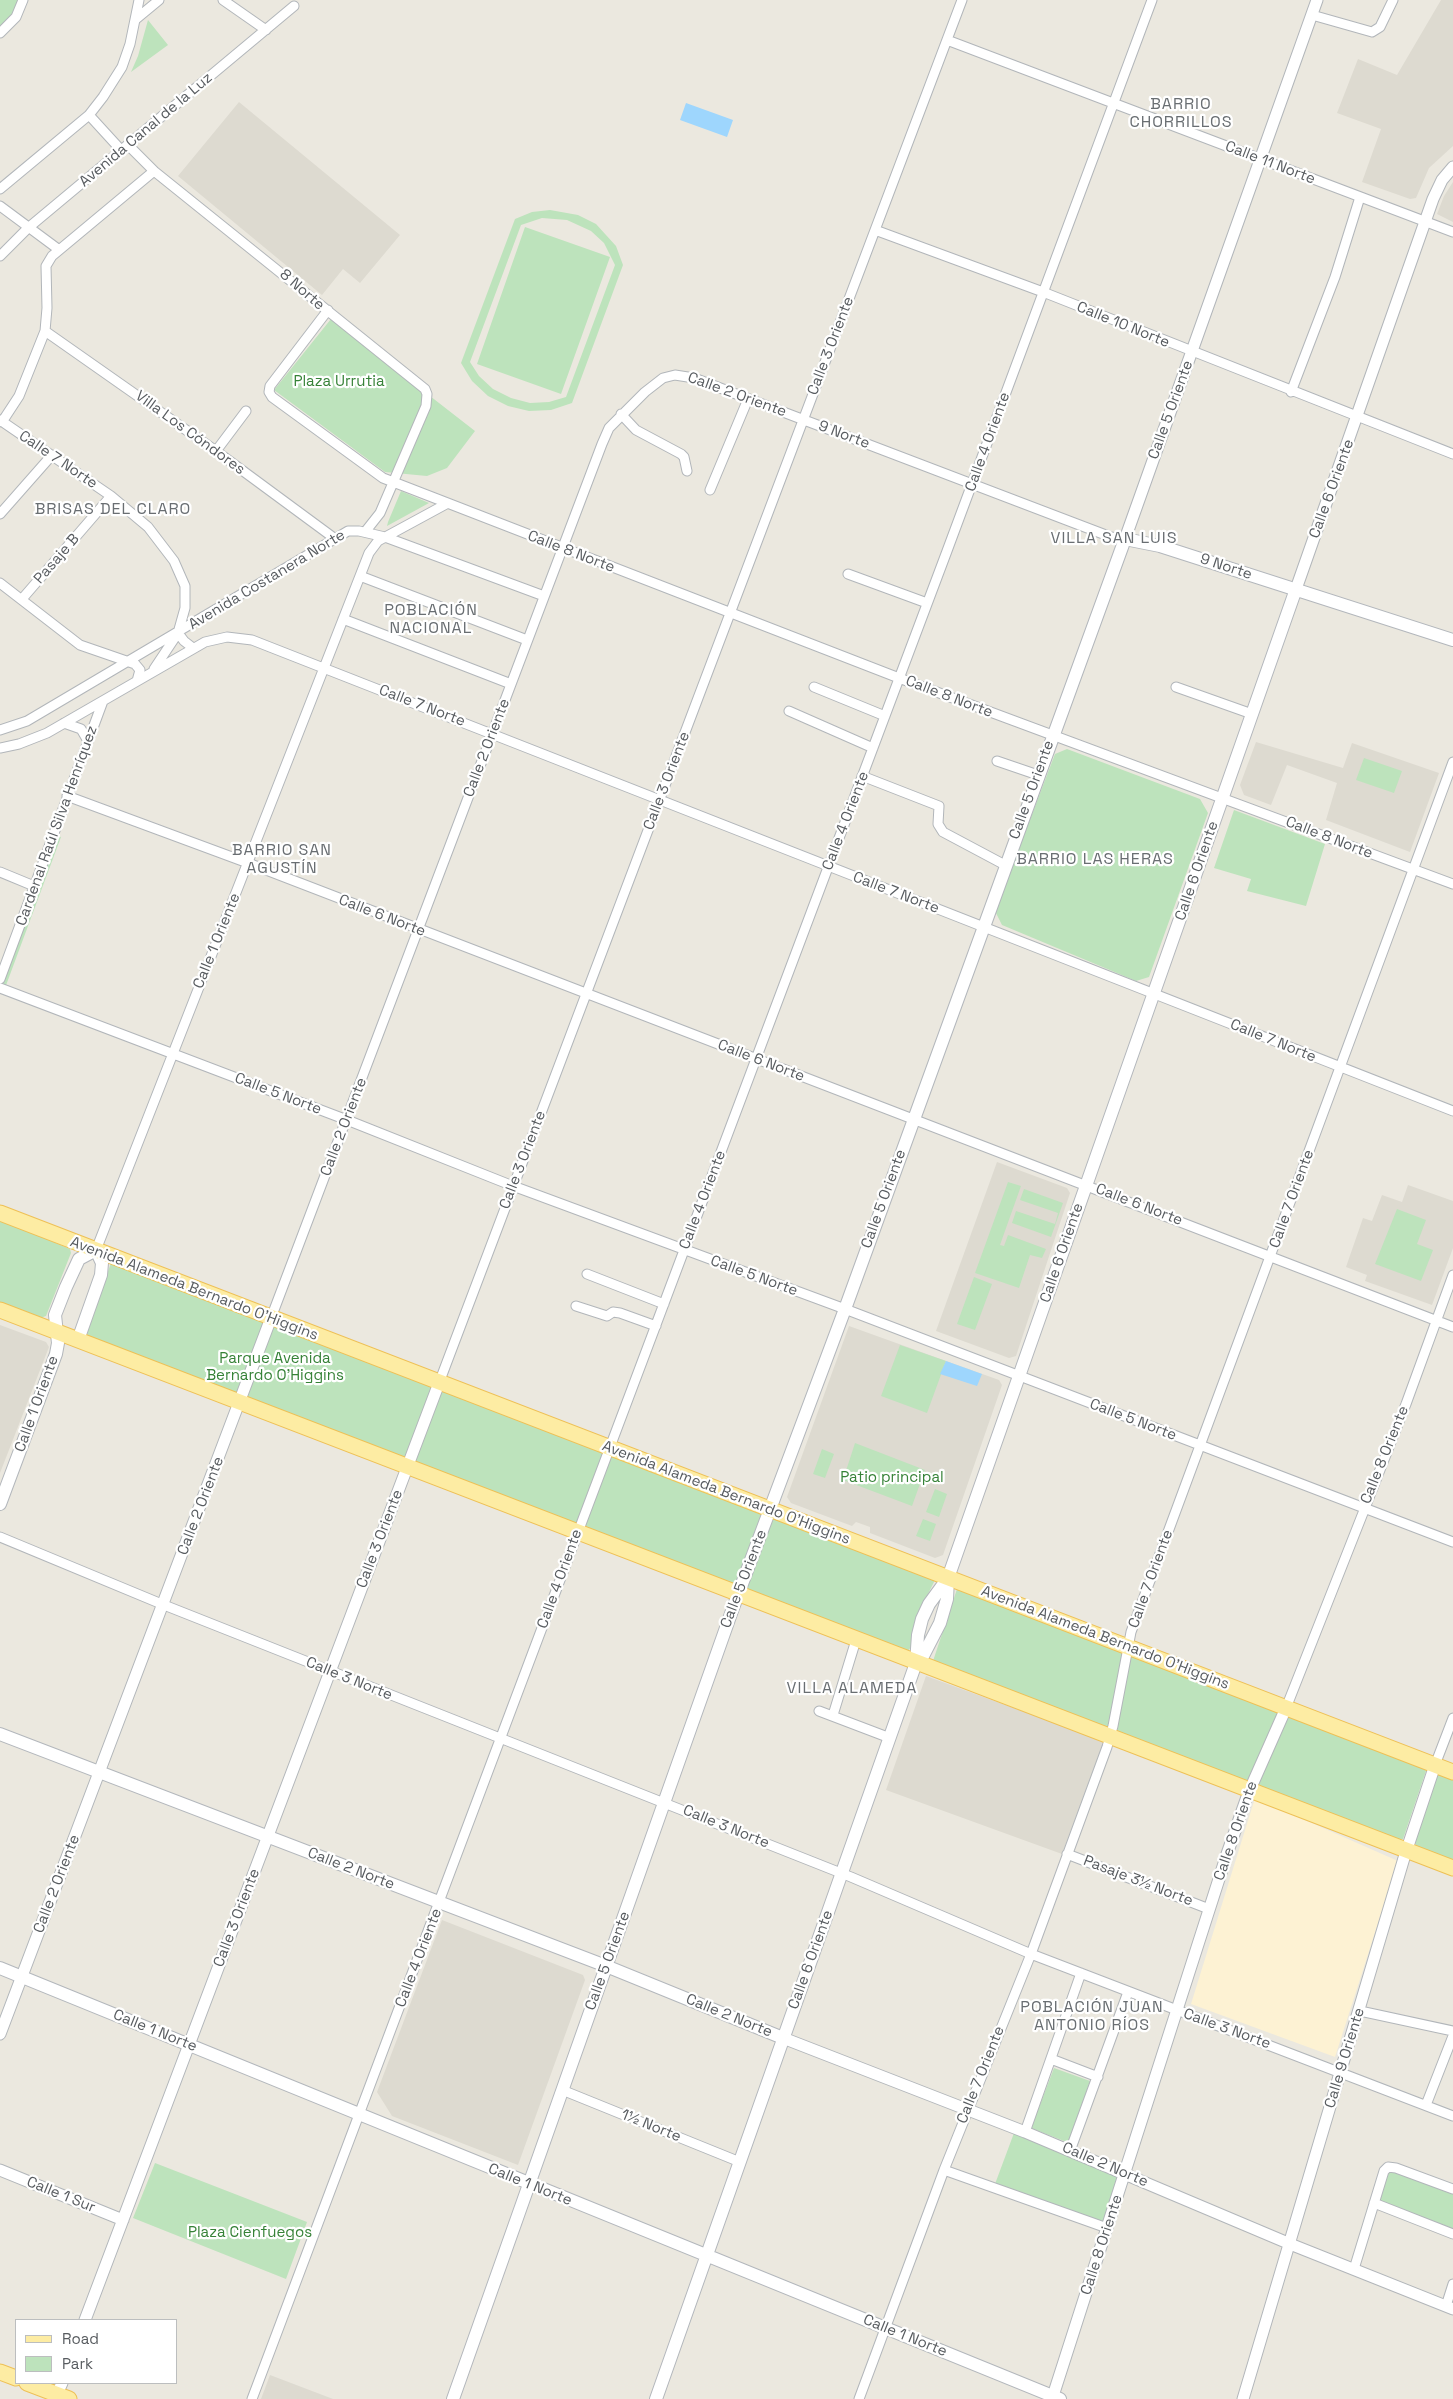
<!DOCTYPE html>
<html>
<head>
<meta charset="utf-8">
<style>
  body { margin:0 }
  #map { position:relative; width:1453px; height:2399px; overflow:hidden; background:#ebe8df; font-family:"Space Grotesk",sans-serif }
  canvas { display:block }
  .legend { position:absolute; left:15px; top:2319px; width:162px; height:65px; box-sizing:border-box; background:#fff; border:1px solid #bcbebf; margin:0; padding:6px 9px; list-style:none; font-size:15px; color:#585c60 }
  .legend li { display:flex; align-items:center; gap:10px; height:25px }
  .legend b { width:25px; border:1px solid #bcbebf }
</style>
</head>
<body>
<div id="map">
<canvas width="1453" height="2399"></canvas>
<ul class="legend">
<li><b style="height:6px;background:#fdeca3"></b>Road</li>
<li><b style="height:14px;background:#bde3bc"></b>Park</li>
</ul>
</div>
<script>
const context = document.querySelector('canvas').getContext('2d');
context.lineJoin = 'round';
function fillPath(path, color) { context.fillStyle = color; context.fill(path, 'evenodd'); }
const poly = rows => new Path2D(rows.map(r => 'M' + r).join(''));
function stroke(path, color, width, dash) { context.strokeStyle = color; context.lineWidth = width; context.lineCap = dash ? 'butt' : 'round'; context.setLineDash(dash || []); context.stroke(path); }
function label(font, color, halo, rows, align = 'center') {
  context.font = font + ' "Space Grotesk",sans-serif'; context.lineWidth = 4.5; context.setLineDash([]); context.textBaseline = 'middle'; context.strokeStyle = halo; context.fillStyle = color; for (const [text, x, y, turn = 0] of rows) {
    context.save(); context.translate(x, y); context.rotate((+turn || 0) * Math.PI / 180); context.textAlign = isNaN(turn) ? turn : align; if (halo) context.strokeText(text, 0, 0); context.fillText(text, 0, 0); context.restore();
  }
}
fillPath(poly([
  [1255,1798,1398,1861,1335,2057,1191,2004]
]), '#fdf2d3');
fillPath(poly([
  [1441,0,1453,0,1453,146,1429,168,1416,198,1410,199,1362,182,1381,129,1337,113,1358,59,1397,75],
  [239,102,400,235,360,283,343,269,322,295,178,176],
  [1453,182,1453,222,1437,214,1444,196],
  [1256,742,1343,768,1352,743,1439,773,1410,852,1326,820,1337,783,1287,765,1271,805,1244,795,1240,785],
  [997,1162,1067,1188,1070,1193,1016,1356,1009,1358,936,1331],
  [1408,1185,1453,1201,1453,1248,1432,1305,1365,1281,1367,1275,1346,1267,1363,1218,1372,1221,1382,1195,1402,1202],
  [0,1325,46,1342,49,1347,0,1473],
  [849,1326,999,1380,1002,1385,943,1555,935,1558,870,1533,870,1527,856,1522,852,1526,791,1503,787,1497],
  [926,1676,1104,1741,1062,1854,886,1790],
  [442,1920,583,1975,585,1980,518,2165,392,2116,377,2092],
  [270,2375,333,2399,261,2399]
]), '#dddad0');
fillPath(poly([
  [0,0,19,0,13,15,0,28],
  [148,20,168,45,131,72,138,56],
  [550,210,578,215,596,224,616,246,623,265,572,403,551,410,529,411,508,406,488,396,472,381,461,363,515,219,532,212],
  [542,218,567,220,591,231,604,243,615,265,566,397,549,402,530,403,511,398,493,389,479,376,470,362,521,225],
  [525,227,610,257,561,394,477,364],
  [331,319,475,431,447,468,427,476,385,472,274,390],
  [401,491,429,503,387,526,388,522],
  [1067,749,1200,799,1208,813,1149,977,1136,981,1002,925,995,911,1055,754],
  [1364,758,1402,771,1394,793,1356,780],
  [1234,810,1325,844,1306,906,1247,891,1251,879,1214,868],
  [55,835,61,837,5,988,0,986],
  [1008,1182,1021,1186,1000,1245,1004,1246,1008,1235,1046,1249,1042,1258,1030,1255,1019,1288,975,1273],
  [1024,1189,1063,1203,1051,1237,1012,1223,1016,1211,1055,1224,1058,1213,1020,1200],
  [1397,1209,1426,1220,1417,1244,1433,1250,1421,1281,1375,1264],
  [0,1219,70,1249,71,1253,46,1316,37,1319,0,1305],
  [111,1263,935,1580,925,1600,911,1647,908,1651,90,1340,86,1332],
  [974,1277,992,1284,975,1330,957,1324],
  [900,1345,946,1361,927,1413,881,1396],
  [855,1443,925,1470,912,1506,843,1480],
  [822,1449,834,1454,825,1478,813,1474],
  [935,1489,947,1494,939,1517,926,1512],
  [923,1519,936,1524,930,1541,916,1536],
  [957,1589,1423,1765,1426,1771,1403,1839,1397,1841,933,1661],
  [1442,1772,1453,1777,1453,1863,1418,1850,1415,1843,1437,1775],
  [1054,2068,1090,2081,1069,2143,1031,2128],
  [1014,2133,1114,2173,1118,2180,1105,2222,995,2184],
  [155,2163,307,2222,286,2279,133,2218],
  [1389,2170,1453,2193,1453,2229,1379,2200]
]), '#bde3bc');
fillPath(poly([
  [686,103,733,120,727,137,680,120],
  [946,1361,982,1374,977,1386,940,1374]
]), '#9ed6fd');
const minor = poly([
  [223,0,266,30],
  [1312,15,1372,32,1380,27,1393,0],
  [136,19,159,0],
  [0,33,16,17,23,0],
  [947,40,1453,232],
  [89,115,121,150],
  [128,145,154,171,425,389,427,394,426,406,380,513,365,532],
  [0,189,89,115,103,97,122,67,130,44,139,0],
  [0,206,58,249],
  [875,230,1043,292,1453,454],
  [0,256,28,228,294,6],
  [328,310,270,386,269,392,272,397,383,478,899,678,1453,884],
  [45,331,216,451,334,538],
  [1291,392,1335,277,1360,197],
  [621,414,636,430,681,454,684,457,687,471],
  [0,420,111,496,148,527,174,561,185,586,185,608,178,633,154,669],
  [2,422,19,396,45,331,47,308,46,266,52,256,154,171],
  [216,451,246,411],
  [710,490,748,399],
  [0,514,52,455],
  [848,574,927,603],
  [360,576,527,640],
  [0,583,80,645,135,664,140,670,137,681],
  [22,599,111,496],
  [343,619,511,684],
  [178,633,184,641,193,648],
  [814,687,885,716],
  [1176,687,1252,714],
  [789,711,873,748],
  [64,723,81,729,88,741],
  [0,730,27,721,348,531,359,531,385,537,544,596],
  [0,748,19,744,47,733,205,642,227,637,252,640,1453,1111],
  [997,761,1038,775],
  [862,776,939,806,938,824,943,832,1005,865],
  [67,796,248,863,1453,1327],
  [0,872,34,886],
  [0,979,103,701],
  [0,988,347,1120,513,1186,845,1309,1453,1542],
  [96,1250,369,553,378,541,448,503],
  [587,1274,664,1304],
  [576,1306,607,1316,613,1312,620,1313,656,1326],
  [271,1318,602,444,609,428,645,392,663,378,675,375,694,378,1111,537,1125,539],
  [439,1383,962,0],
  [0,1537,164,1605,851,1877,1031,1954,1453,2116],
  [1286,1708,1406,1404,1453,1275],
  [819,1711,890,1738],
  [833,1715,856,1640],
  [1435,1765,1453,1718],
  [1067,1854,1209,1909],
  [1360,2011,1453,2031],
  [1051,2059,1098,2077],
  [562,2090,740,2162],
  [1426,2105,1453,2036],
  [1025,2132,1081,1973],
  [1070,2151,1128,1992],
  [944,2170,1107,2228],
  [1374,2203,1453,2234],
  [1354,2269,1384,2171,1388,2167,1396,2168,1453,2189],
  [1446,2306,1453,2284],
  [252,2399,947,551,1152,0],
  [859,2399,944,2170,1031,1954,1107,1747,1113,1726,1131,1632,1453,762]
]);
const tertiary = poly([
  [1125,539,1317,0],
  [1296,589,1433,199,1442,180,1453,167],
  [0,2034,271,1318],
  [783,2038,1025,2132,1295,2246,1453,2309],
  [0,2170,123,2220],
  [85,2320,439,1383],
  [57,2394,62,2383],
  [1052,2399,1227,1854,1248,1794,1286,1708],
  [1243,2399,1404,1858,1435,1765]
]);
const secondary = poly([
  [0,1504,56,1354,58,1343,55,1315,66,1287,79,1259,96,1250,102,1263,101,1275,78,1340],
  [916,1663,923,1656,940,1623,947,1599,948,1578,1296,589],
  [0,1734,606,1966,783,2038],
  [0,1968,1060,2399],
  [453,2399,733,1608,845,1309,1125,539,1160,546,1453,640],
  [656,2399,916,1663,918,1635,922,1619,929,1604,948,1578]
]);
const primary = poly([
  [0,1213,1453,1772],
  [0,1310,1453,1868],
  [0,2372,16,2378],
  [27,2383,69,2399]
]);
stroke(minor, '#b2b6ba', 11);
stroke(tertiary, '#b2b6ba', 13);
stroke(secondary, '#b3b7bc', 14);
stroke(primary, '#eec056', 17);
stroke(minor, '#fff', 9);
stroke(tertiary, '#fff', 11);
stroke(secondary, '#fff', 12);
stroke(primary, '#fdeca3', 15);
label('15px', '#585c60', '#fff', [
  ["Avenida Canal de la Luz",146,130,-40],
  ["Calle 11 Norte",1270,163,21],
  ["8 Norte",302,290,41],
  ["Calle 10 Norte",1123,325,22],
  ["Calle 3 Oriente",831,346,-69],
  ["Calle 2 Oriente",737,395,20],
  ["Calle 5 Oriente",1171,410,-70],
  ["Villa Los Cóndores",190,433,36],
  ["9 Norte",844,435,21],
  ["Calle 4 Oriente",988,442,-70],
  ["Calle 7 Norte",58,460,34],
  ["Calle 6 Oriente",1332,489,-70],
  ["Calle 8 Norte",571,552,21],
  ["Pasaje B",57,559,-49],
  ["9 Norte",1226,567,18],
  ["Avenida Costanera Norte",267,580,-31],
  ["Calle 8 Norte",949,697,21],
  ["Calle 7 Norte",422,706,21],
  ["Calle 2 Oriente",487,748,-69],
  ["Calle 3 Oriente",667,781,-69],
  ["Calle 5 Oriente",1032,790,-70],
  ["Calle 4 Oriente",846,821,-69],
  ["Cardenal Raúl Silva Henríquez",57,826,-70],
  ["Calle 8 Norte",1329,838,21],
  ["Calle 6 Oriente",1197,871,-71],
  ["Calle 7 Norte",896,893,21],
  ["Calle 6 Norte",382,916,21],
  ["Calle 1 Oriente",217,941,-68],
  ["Calle 7 Norte",1273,1041,22],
  ["Calle 6 Norte",761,1061,21],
  ["Calle 5 Norte",278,1094,21],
  ["Calle 2 Oriente",344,1127,-69],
  ["Calle 3 Oriente",523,1160,-69],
  ["Calle 5 Oriente",884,1199,-70],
  ["Calle 7 Oriente",1292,1199,-70],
  ["Calle 4 Oriente",703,1200,-69],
  ["Calle 6 Norte",1139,1205,21],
  ["Calle 6 Oriente",1062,1253,-71],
  ["Calle 5 Norte",754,1276,20],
  ["Avenida Alameda Bernardo O'Higgins",194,1289,21],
  ["Calle 1 Oriente",37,1404,-70],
  ["Calle 5 Norte",1133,1420,21],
  ["Calle 8 Oriente",1385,1455,-68],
  ["Avenida Alameda Bernardo O'Higgins",726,1493,21],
  ["Calle 2 Oriente",201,1506,-69],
  ["Calle 3 Oriente",380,1539,-69],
  ["Calle 4 Oriente",560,1579,-70],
  ["Calle 5 Oriente",744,1579,-69],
  ["Calle 7 Oriente",1151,1579,-70],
  ["Avenida Alameda Bernardo O'Higgins",1105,1638,21],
  ["Calle 3 Norte",349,1679,22],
  ["Calle 3 Norte",726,1827,22],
  ["Calle 8 Oriente",1236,1831,-71],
  ["Calle 2 Norte",351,1869,21],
  ["Pasaje 3½ Norte",1138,1881,21],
  ["Calle 2 Oriente",57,1884,-69],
  ["Calle 3 Oriente",237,1918,-69],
  ["Calle 4 Oriente",419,1958,-69],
  ["Calle 6 Oriente",811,1960,-70],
  ["Calle 5 Oriente",608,1961,-70],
  ["Calle 2 Norte",729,2016,22],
  ["Calle 3 Norte",1227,2029,20],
  ["Calle 1 Norte",155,2031,22],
  ["Calle 9 Oriente",1345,2058,-73],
  ["Calle 7 Oriente",981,2075,-68],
  ["1½ Norte",651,2126,22],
  ["Calle 2 Norte",1105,2165,23],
  ["Calle 1 Norte",530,2185,22],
  ["Calle 1 Sur",61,2195,22],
  ["Calle 8 Oriente",1102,2245,-72],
  ["Calle 1 Norte",905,2336,22]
]);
label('15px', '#368237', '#fff', [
  ["Plaza Urrutia",339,382],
  ["Parque Avenida",275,1359],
  ["Bernardo O'Higgins",275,1376],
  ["Patio principal",892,1478],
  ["Plaza Cienfuegos",250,2233]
]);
context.letterSpacing = '1px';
label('16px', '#696e72', '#fff', [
  ["BARRIO",1181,105],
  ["CHORRILLOS",1181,123],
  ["BRISAS DEL CLARO",113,510],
  ["VILLA SAN LUIS",1114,539],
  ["POBLACIÓN",431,611],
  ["NACIONAL",431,629],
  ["BARRIO SAN",282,851],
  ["AGUSTÍN",282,869],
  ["BARRIO LAS HERAS",1095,860],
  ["VILLA ALAMEDA",852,1689],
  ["POBLACIÓN JUAN",1092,2008],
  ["ANTONIO RÍOS",1092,2026]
]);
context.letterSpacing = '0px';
</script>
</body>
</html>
